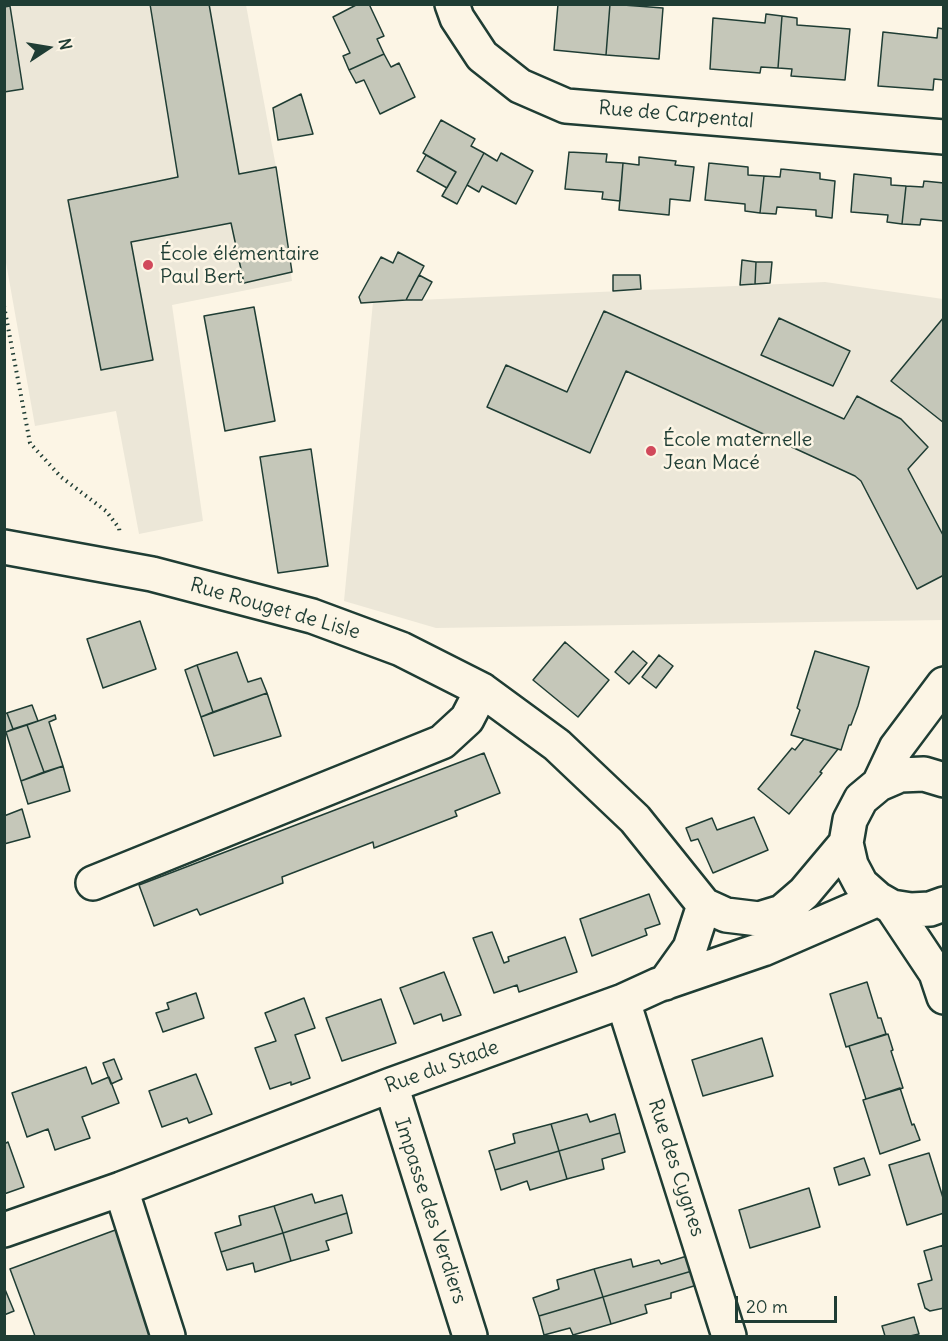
<!DOCTYPE html>
<html>
<head>
<meta charset="utf-8">
<style>
  body { margin:0 }
  #map { position:relative; width:948px; height:1341px; overflow:hidden; background:#fcf5e5; font-family:Delius,sans-serif }
  canvas { display:block }
  .frame { position:absolute; inset:0; border:6px solid #1f3d34; pointer-events:none }
  .north { position:absolute; left:18px; top:18px; width:60px; height:60px; -webkit-text-stroke:4px #fcf5e5; paint-order:stroke; rotate:78deg; font-size:16px; font-weight:700; line-height:24px; text-align:center; color:#1f3d34 }
  .north::after { content:''; display:block; margin:auto; width:21px; height:27px; background:#1f3d34; clip-path:polygon(50% 0,100% 100%,50% 72%,0 100%) }
  .scale { position:absolute; left:735px; top:1296px; width:102px; height:27px; box-sizing:border-box; border:3px solid #1f3d34; border-top:0; padding-left:8px; font-size:18px; line-height:21px; white-space:nowrap; color:#1f3d34; -webkit-text-stroke:4px #fcf5e5; paint-order:stroke }
</style>
</head>
<body>
<div id="map">
<canvas width="948" height="1341"></canvas>
<div class="frame"></div>
<div class="north">N</div>
<div class="scale">20 m</div>
</div>
<script>
const context = document.querySelector('canvas').getContext('2d');
context.lineJoin = 'round';
function fillPath(path, color) { context.fillStyle = color; context.fill(path, 'evenodd'); }
const poly = rows => new Path2D(rows.map(r => 'M' + r).join(''));
function stroke(path, color, width, dash) { context.strokeStyle = color; context.lineWidth = width; context.lineCap = dash ? 'butt' : 'round'; context.setLineDash(dash || []); context.stroke(path); }
function label(font, color, halo, rows, align = 'center') {
  context.font = font + ' Delius,sans-serif'; context.lineWidth = 5; context.setLineDash([]); context.textBaseline = 'middle'; context.strokeStyle = halo; context.fillStyle = color; for (const [text, x, y, turn = 0] of rows) {
    context.save(); context.translate(x, y); context.rotate((+turn || 0) * Math.PI / 180); context.textAlign = isNaN(turn) ? turn : align; if (halo) context.strokeText(text, 0, 0); context.fillText(text, 0, 0); context.restore();
  }
}
fillPath(poly([
  [4,5,246,5,276,167,292,281,172,305,203,521,139,534,116,411,35,426,5,257],
  [825,282,943,299,943,620,436,628,344,601,373,302]
]), '#ece7d8');
const building = poly([
  [150,4,209,4,239,174,276,167,292,272,244,283,231,223,131,242,153,360,101,370,68,200,178,177,150,4],
  [358,4,369,4,384,36,377,39,384,54,349,70,343,56,350,53,333,17,358,4],
  [558,4,610,4,606,55,554,50,558,4],
  [610,4,663,8,659,59,606,55,610,4],
  [10,6,23,89,4,92,4,7,10,6],
  [766,14,782,16,778,68,761,67,760,73,710,69,713,18,765,23,766,14],
  [782,16,797,18,797,25,850,29,845,80,791,76,792,69,778,68,782,16],
  [938,28,944,29,944,80,934,79,933,90,878,86,883,32,937,38,938,28],
  [384,54,391,67,399,63,415,97,380,114,364,80,356,83,349,70,384,54],
  [301,94,313,134,278,140,273,108,301,94],
  [441,120,475,139,471,146,484,153,457,204,442,196,456,172,423,153,441,120],
  [569,152,607,154,606,162,623,163,620,201,602,199,603,192,565,189,569,152],
  [484,153,497,161,501,153,533,171,516,204,482,186,479,192,467,185,484,153],
  [426,155,456,172,447,188,417,171,426,155],
  [639,157,676,161,675,165,694,167,690,201,670,199,669,215,619,210,623,163,639,165,639,157],
  [709,163,748,167,748,175,764,176,760,213,745,211,745,204,705,200,709,163],
  [781,169,820,173,820,179,835,181,832,218,816,216,816,210,777,207,776,214,760,213,764,176,780,177,781,169],
  [854,174,891,178,891,185,906,186,902,224,887,222,888,215,851,212,854,174],
  [924,181,944,183,944,221,921,219,920,225,902,224,906,186,923,187,924,181],
  [398,252,424,266,406,300,361,303,359,297,381,257,393,263,398,252],
  [742,260,756,262,755,284,740,285,742,260],
  [756,262,772,262,770,283,755,284,756,262],
  [419,275,432,282,422,300,406,300,419,275],
  [613,275,640,275,641,289,613,291,613,275],
  [254,307,275,421,225,431,204,316,254,307],
  [604,311,844,419,857,396,901,419,928,447,908,469,944,537,944,575,917,589,861,481,855,476,626,371,590,453,487,407,506,365,567,392,604,311],
  [944,317,944,423,891,381,944,317],
  [779,318,850,351,833,386,761,355,779,318],
  [311,449,328,566,278,573,260,457,311,449],
  [140,621,156,669,103,688,87,639,140,621],
  [565,642,609,680,578,717,533,680,565,642],
  [633,651,647,663,629,684,615,672,633,651],
  [815,651,869,667,858,706,851,725,849,725,841,750,791,735,800,710,797,708,815,651],
  [237,652,248,682,261,678,267,693,213,712,197,665,237,652],
  [659,655,673,666,656,688,642,677,659,655],
  [197,665,213,712,201,717,185,670,197,665],
  [267,693,281,736,214,756,201,717,267,693],
  [32,705,38,721,13,729,7,713,32,705],
  [7,713,13,729,4,733,4,714,7,713],
  [55,715,56,719,49,722,63,766,44,772,27,725,55,715],
  [27,725,44,772,21,781,6,732,27,725],
  [804,739,838,749,820,772,822,773,789,814,758,789,792,748,795,750,804,739],
  [484,753,500,793,455,811,457,816,374,848,373,842,282,877,283,883,200,915,197,909,154,926,139,885,484,753],
  [63,766,70,791,28,804,21,781,63,766],
  [22,809,30,837,4,844,4,816,22,809],
  [754,817,768,850,713,873,698,839,691,841,686,828,712,818,717,830,754,817],
  [649,894,660,924,645,929,647,935,592,956,580,919,649,894],
  [492,932,504,963,509,961,508,957,565,937,577,972,519,992,517,985,494,993,473,938,492,932],
  [444,972,461,1015,443,1021,441,1014,414,1024,400,988,444,972],
  [867,982,878,1018,881,1018,886,1034,846,1047,830,994,867,982],
  [196,993,204,1018,163,1032,156,1013,169,1009,167,1003,196,993],
  [304,998,315,1028,295,1035,310,1078,291,1085,291,1082,270,1089,255,1048,276,1041,265,1013,304,998],
  [381,999,396,1043,342,1061,326,1018,381,999],
  [888,1034,893,1050,891,1051,903,1088,866,1099,849,1046,888,1034],
  [762,1038,773,1076,703,1096,692,1060,762,1038],
  [114,1059,122,1079,111,1084,103,1063,114,1059],
  [86,1067,92,1084,109,1077,119,1103,82,1117,90,1138,72,1144,55,1150,48,1129,27,1137,12,1093,86,1067],
  [196,1074,212,1114,189,1123,187,1118,162,1127,149,1091,196,1074],
  [900,1088,912,1125,914,1124,920,1140,880,1154,863,1100,900,1088],
  [587,1114,590,1122,615,1114,620,1133,559,1151,551,1124,587,1114],
  [551,1124,559,1151,495,1170,489,1151,515,1143,513,1134,551,1124],
  [620,1133,625,1152,602,1159,604,1169,567,1179,559,1151,620,1133],
  [8,1142,24,1187,4,1194,4,1144,8,1142],
  [559,1151,567,1179,530,1190,527,1181,501,1190,495,1170,559,1151],
  [929,1153,944,1201,944,1213,907,1225,889,1165,929,1153],
  [864,1158,870,1175,839,1185,834,1168,864,1158],
  [809,1188,820,1227,750,1248,739,1210,809,1188],
  [312,1194,315,1203,342,1195,347,1213,283,1233,274,1206,312,1194],
  [274,1206,283,1233,221,1252,215,1233,241,1225,239,1216,274,1206],
  [347,1213,352,1233,326,1241,329,1250,291,1261,283,1233,347,1213],
  [118,1229,151,1336,35,1336,10,1269,118,1229],
  [283,1233,291,1261,255,1272,253,1263,227,1270,221,1252,283,1233],
  [944,1245,944,1308,930,1311,925,1308,918,1284,932,1280,924,1251,944,1245],
  [687,1256,692,1271,603,1297,594,1269,631,1259,633,1267,659,1260,661,1264,687,1256],
  [594,1269,603,1297,539,1316,533,1298,559,1289,557,1280,594,1269],
  [692,1271,697,1285,671,1293,671,1298,645,1305,647,1313,611,1324,603,1297,692,1271],
  [4,1287,14,1311,4,1315,4,1287],
  [603,1297,611,1324,573,1335,570,1328,544,1335,539,1316,603,1297],
  [914,1317,919,1334,910,1336,885,1336,882,1326,914,1317]
]);
fillPath(building, '#c5c7b9');
stroke(building, '#1f3d34', 1.5);
const minor = poly([
  [452,4,457,18,482,56,520,86,566,106,944,137],
  [4,547,152,574,312,616,401,649,482,690,557,745,635,819,704,905,726,915,759,919,782,912,804,893,846,843],
  [944,780,924,774,900,775,879,784,861,799,850,820,846,843,851,865,861,884,878,899,892,907,911,910,930,909,944,904],
  [879,784,896,748,944,684],
  [93,883,442,742,467,719,482,690],
  [892,907,936,973,944,997],
  [665,983,690,948,704,905],
  [623,1001,729,1336],
  [391,1085,470,1336],
  [121,1189,168,1336],
  [4,1230,121,1189,391,1085,623,1001,658,985,763,949,878,899]
]);
stroke(minor, '#1f3d34', 38);
stroke(poly([
  [4,306,30,443,61,477,106,511,119,528,120,534]
]), '#1f3d34', 4, [1.5, 4.5]);
stroke(minor, '#fcf5e5', 33);
for (const [x, y, r, color] of [
  [148,265,6,"#d1495b"],
  [651,451,6,"#d1495b"]
]) { const dot = new Path2D(); dot.arc(x, y, r, 0, 2 * Math.PI); context.fillStyle = color; context.fill(dot); stroke(dot, '#fcf5e5', 2); }
label('20px', '#1f3d34', '#fcf5e5', [
  ["Rue de Carpental",676,115,5],
  ["Rue Rouget de Lisle",275,609,16],
  ["Rue du Stade",442,1067,-20],
  ["Rue des Cygnes",676,1168,72],
  ["Impasse des Verdiers",430,1211,72]
]);
label('20px', '#1f3d34', '#fcf5e5', [
  ["École élémentaire",160,254],
  ["Paul Bert",160,277],
  ["École maternelle",663,440],
  ["Jean Macé",663,463]
], 'left');
</script>
</body>
</html>
